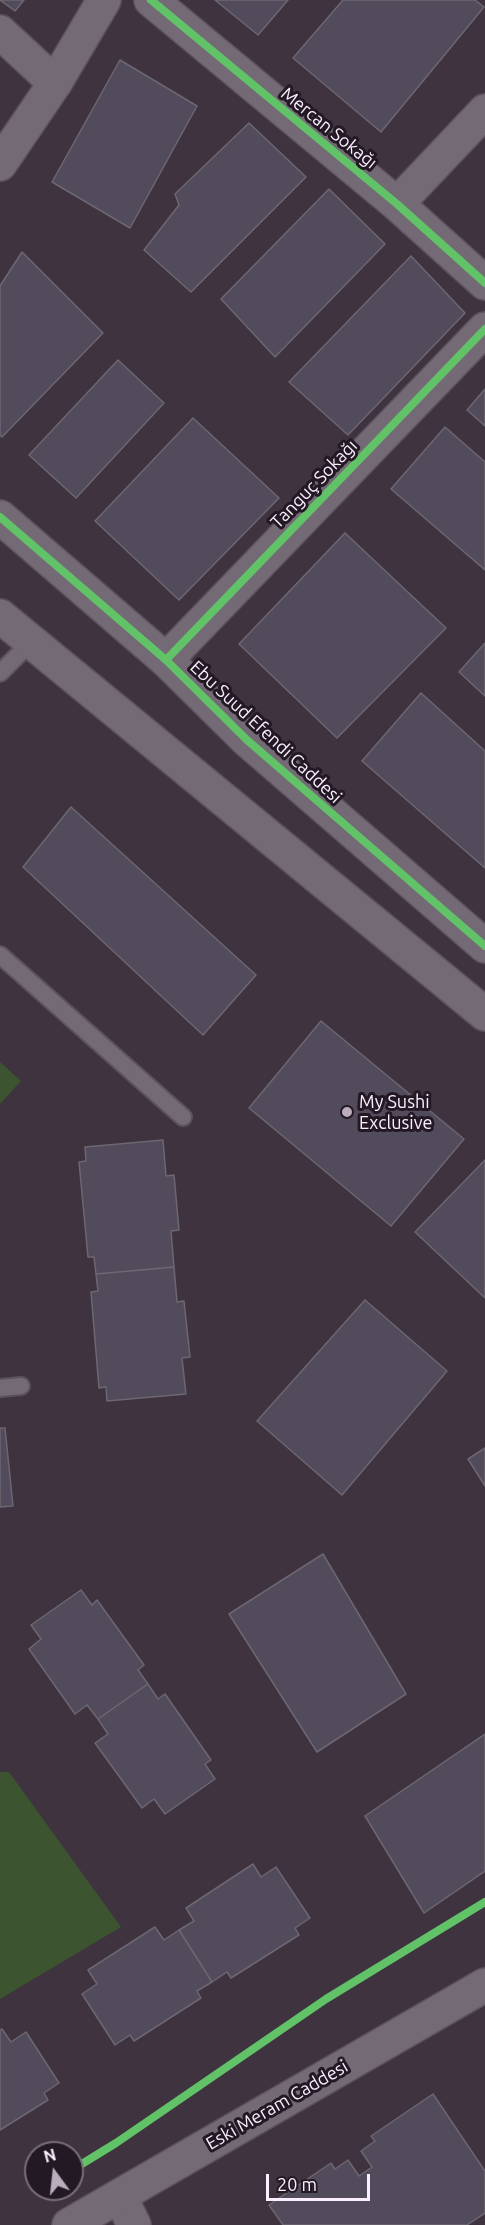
<!DOCTYPE html>
<html>
<head>
<meta charset="utf-8">
<style>
  body { margin:0 }
  #map { position:relative; width:485px; height:2225px; overflow:hidden; background:#3e333f; font-family:Ubuntu,sans-serif }
  canvas { display:block }
  .north { position:absolute; left:24px; top:2141px; width:60px; height:60px; box-sizing:border-box; background:#221924; border:2px solid #796e7b; border-radius:50%; rotate:345deg; font-size:16px; font-weight:700; line-height:24px; text-align:center; color:#fbeefe }
  .north::after { content:''; display:block; margin:auto; width:21px; height:27px; background:#b9adbb; clip-path:polygon(50% 0,100% 100%,50% 72%,0 100%) }
  .scale { position:absolute; left:266px; top:2174px; width:104px; height:27px; box-sizing:border-box; border:3px solid #fbeefe; border-top:0; padding-left:8px; font-size:18px; line-height:21px; white-space:nowrap; color:#fbeefe; -webkit-text-stroke:4px #221924; paint-order:stroke }
</style>
</head>
<body>
<div id="map">
<canvas width="485" height="2225"></canvas>
<div class="north">N</div>
<div class="scale">20 m</div>
</div>
<script>
const context = document.querySelector('canvas').getContext('2d');
context.lineJoin = 'round';
function fillPath(path, color) { context.fillStyle = color; context.fill(path, 'evenodd'); }
const poly = rows => new Path2D(rows.map(r => 'M' + r).join(''));
function stroke(path, color, width, dash) { context.strokeStyle = color; context.lineWidth = width; context.lineCap = dash ? 'butt' : 'round'; context.setLineDash(dash || []); context.stroke(path); }
function label(font, color, halo, rows, align = 'center') {
  context.font = font + ' Ubuntu,sans-serif'; context.lineWidth = 6; context.setLineDash([]); context.textBaseline = 'middle'; context.strokeStyle = halo; context.fillStyle = color; for (const [text, x, y, turn = 0] of rows) {
    context.save(); context.translate(x, y); context.rotate((+turn || 0) * Math.PI / 180); context.textAlign = isNaN(turn) ? turn : align; if (halo) context.strokeText(text, 0, 0); context.fillText(text, 0, 0); context.restore();
  }
}
fillPath(poly([
  [0,1062,21,1081,0,1104],
  [0,1772,9,1772,121,1927,0,1999]
]), '#3c542f');
const building = poly([
  [0,0,24,0,15,11,0,0],
  [215,0,288,0,258,35,215,0],
  [343,0,475,0,484,7,381,132,293,58,343,0],
  [120,60,197,106,130,228,52,182,120,60],
  [249,123,306,177,191,292,144,250,179,205,175,194,249,123],
  [329,189,385,244,275,357,221,299,329,189],
  [22,252,103,333,2,437,0,435,0,286,22,252],
  [411,256,465,313,348,435,289,382,411,256],
  [118,360,164,403,76,498,29,455,118,360],
  [485,389,485,426,467,410,485,389],
  [193,418,279,498,179,600,95,521,193,418],
  [445,427,485,462,485,570,391,489,445,427],
  [345,533,446,628,337,738,239,644,345,533],
  [485,643,485,696,459,672,485,643],
  [421,693,485,751,485,868,362,761,421,693],
  [71,807,256,975,203,1035,23,867,71,807],
  [321,1021,464,1139,391,1226,249,1108,321,1021],
  [163,1140,166,1176,174,1175,179,1230,171,1231,174,1267,96,1274,94,1257,88,1257,79,1162,86,1161,85,1147,163,1140],
  [485,1160,485,1298,415,1232,485,1160],
  [174,1267,177,1302,184,1301,190,1357,182,1358,186,1394,107,1401,106,1387,99,1388,91,1292,98,1291,96,1274,174,1267],
  [365,1300,447,1371,342,1495,257,1421,365,1300],
  [0,1428,5,1428,13,1506,0,1507,0,1428],
  [485,1448,485,1486,468,1459,485,1448],
  [323,1554,406,1694,317,1752,229,1614,323,1554],
  [81,1590,92,1605,97,1600,144,1665,138,1670,148,1684,98,1719,87,1705,75,1714,29,1649,41,1639,31,1625,81,1590],
  [148,1684,158,1699,165,1694,211,1760,205,1764,215,1779,165,1814,154,1799,142,1808,95,1743,108,1734,98,1719,148,1684],
  [485,1734,485,1871,424,1913,365,1816,485,1734],
  [253,1864,261,1877,276,1867,310,1918,295,1928,299,1935,231,1978,227,1972,212,1982,179,1930,194,1921,186,1908,253,1864],
  [155,1927,164,1940,179,1930,212,1982,197,1991,201,1998,134,2041,130,2035,115,2045,82,1994,97,1984,88,1970,155,1927],
  [2,2029,11,2042,26,2032,59,2083,44,2093,48,2100,0,2130,0,2030,2,2029],
  [433,2094,485,2171,485,2213,467,2225,283,2225,269,2205,331,2163,335,2169,348,2160,359,2176,372,2167,361,2151,375,2141,371,2136,433,2094]
]);
fillPath(building, '#524b5b');
stroke(building, '#6d6772', 1.5);
const service = poly([
  [0,673,31,642],
  [0,955,183,1117],
  [0,1388,21,1386]
]);
const minor = poly([
  [151,0,397,204,485,283],
  [0,32,55,83],
  [397,204,485,111],
  [166,660,485,329]
]);
const tertiary = poly([
  [0,164,55,83,104,0],
  [0,517,166,660,247,740,485,946],
  [0,616,485,1014],
  [120,2196,134,2225]
]);
const secondary = poly([
  [69,2225,485,1985]
]);
stroke(service, '#5c525d', 20);
stroke(minor, '#5c525d', 36);
stroke(tertiary, '#5c525d', 36);
stroke(secondary, '#5c525d', 36);
stroke(service, '#736a75', 16);
stroke(minor, '#736a75', 33);
stroke(tertiary, '#736a75', 33);
stroke(secondary, '#736a75', 33);
stroke(poly([
  [151,0,397,204,485,283],
  [0,517,166,660,247,740,485,946],
  [166,660,485,329],
  [72,2170,116,2143,326,1999,485,1902]
]), '#61c268', 8);
for (const [x, y, r, color] of [
  [347,1112,6,"#b9adbb"]
]) { const dot = new Path2D(); dot.arc(x, y, r, 0, 2 * Math.PI); context.fillStyle = color; context.fill(dot); stroke(dot, '#221924', 2); }
label('18px', '#fbeefe', '#221924', [
  ["Mercan Sokağı",329,128,39],
  ["Tanguç Sokağı",314,484,-46],
  ["Ebu Suud Efendi Caddesi",266,732,43],
  ["Eski Meram Caddesi",277,2105,-30]
]);
label('18px', '#fbeefe', '#221924', [
  ["My Sushi",359,1102],
  ["Exclusive",359,1123]
], 'left');
</script>
</body>
</html>
